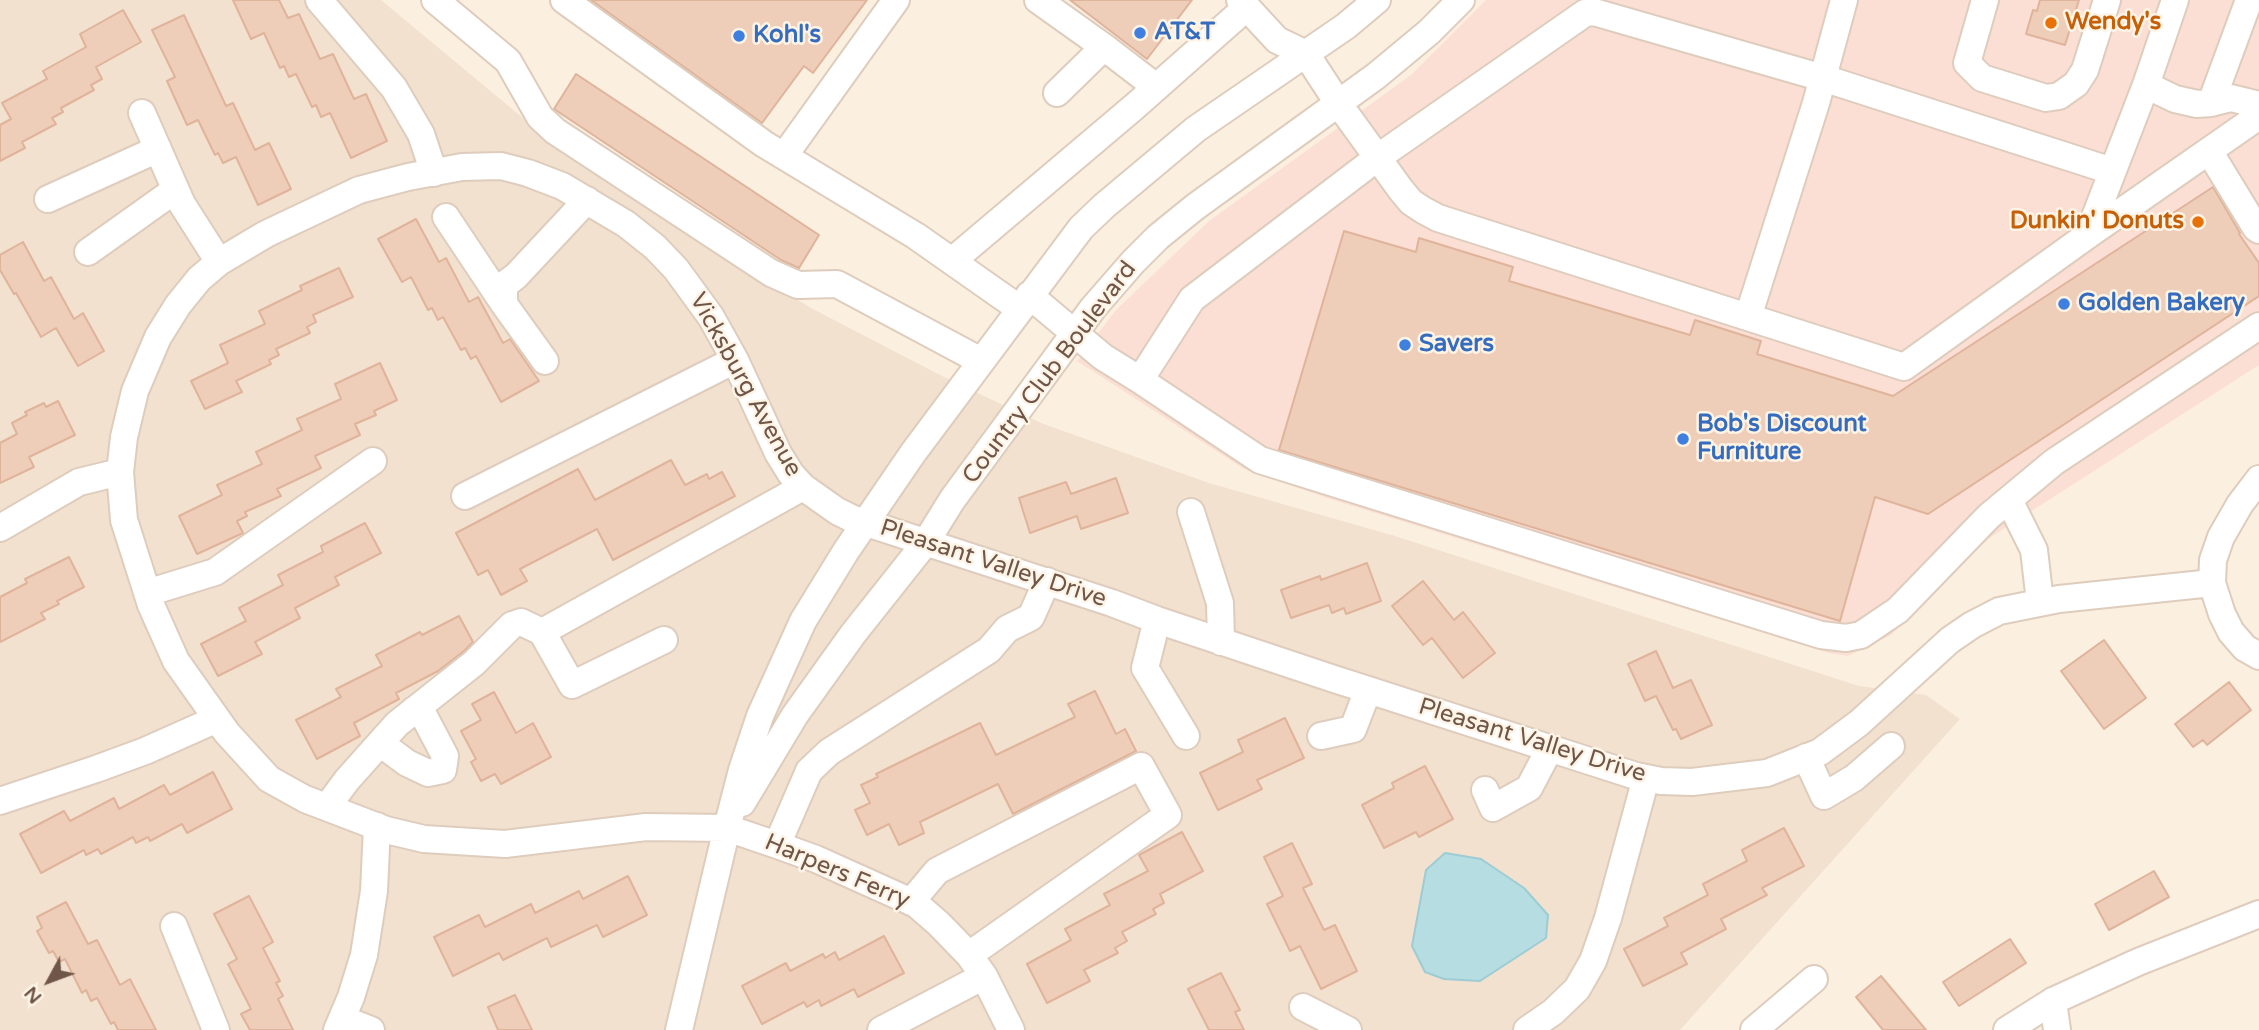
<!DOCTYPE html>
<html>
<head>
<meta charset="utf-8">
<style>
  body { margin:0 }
  #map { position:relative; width:2259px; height:1030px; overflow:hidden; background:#fbf0e0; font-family:"Varela Round",sans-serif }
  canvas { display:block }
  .north { position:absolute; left:14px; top:946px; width:70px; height:70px; -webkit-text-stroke:5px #fef4e6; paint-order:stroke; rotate:229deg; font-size:19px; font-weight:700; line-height:28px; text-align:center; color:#705649 }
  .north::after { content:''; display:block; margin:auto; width:24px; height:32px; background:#705649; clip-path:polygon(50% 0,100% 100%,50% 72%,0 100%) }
</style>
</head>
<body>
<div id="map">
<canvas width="2259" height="1030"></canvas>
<div class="north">N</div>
</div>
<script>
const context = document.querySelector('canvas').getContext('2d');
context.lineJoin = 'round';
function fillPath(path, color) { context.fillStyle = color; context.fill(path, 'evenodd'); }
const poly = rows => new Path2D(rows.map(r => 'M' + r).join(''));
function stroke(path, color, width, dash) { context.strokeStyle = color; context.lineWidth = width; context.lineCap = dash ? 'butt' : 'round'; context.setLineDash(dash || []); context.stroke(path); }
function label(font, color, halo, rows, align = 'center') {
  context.font = font + ' "Varela Round",sans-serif'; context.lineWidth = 5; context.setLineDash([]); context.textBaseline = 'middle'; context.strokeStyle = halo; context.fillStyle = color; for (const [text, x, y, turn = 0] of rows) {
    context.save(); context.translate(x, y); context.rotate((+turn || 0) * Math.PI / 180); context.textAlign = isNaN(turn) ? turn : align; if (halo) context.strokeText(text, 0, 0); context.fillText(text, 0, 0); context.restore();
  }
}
fillPath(poly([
  [0,0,381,0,535,128,702,241,811,308,942,376,1041,423,1209,483,1395,536,1859,686,1926,695,1960,719,1680,1030,0,1030]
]), '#f2e1cf');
fillPath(poly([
  [1486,0,2259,0,2259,365,1988,539,1891,635,1848,656,1828,653,1330,499,1244,469,1077,361,1116,310,1209,221,1411,75]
]), '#fbdfd4');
const water = poly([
  [1445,853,1481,859,1524,888,1548,915,1546,938,1480,981,1444,979,1425,972,1412,946,1426,870,1445,853]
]);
fillPath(water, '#b6dde2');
stroke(water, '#9dccd4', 2);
const building = poly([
  [233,0,279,0,288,18,299,14,320,59,333,54,354,99,366,94,387,141,351,158,330,113,321,117,316,105,312,107,296,74,289,77,284,66,280,68,264,33,251,39,233,0],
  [591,0,867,0,813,73,804,66,762,123,591,0],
  [1070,0,1192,0,1147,59,1070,0],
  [2040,0,2079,0,2065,45,2026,34,2033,10,2037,11,2040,0],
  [123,10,141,42,96,67,102,79,91,85,94,90,61,108,63,112,52,118,56,124,22,142,25,148,0,161,0,125,11,119,2,103,47,79,43,71,86,47,80,34,123,10],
  [184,15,226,106,233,103,255,150,269,143,291,189,258,205,236,157,223,163,218,153,215,155,198,120,187,125,167,81,175,77,152,30,184,15],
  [576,74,819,235,799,268,781,260,554,109,576,74],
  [2213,187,2240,233,2239,234,2259,263,2259,296,1928,514,1875,497,1840,621,1279,450,1344,231,1416,252,1419,238,1513,267,1509,281,1690,335,1695,320,1761,341,1757,354,1893,396,2213,187],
  [416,219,439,262,446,258,469,302,478,297,503,343,510,339,539,381,501,402,476,356,471,359,465,348,461,350,443,317,438,320,432,308,428,310,411,277,402,282,378,239,416,219],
  [23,242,44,281,51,277,74,319,83,313,104,351,78,366,56,328,41,337,16,293,14,294,0,270,0,255,23,242],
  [339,268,353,297,313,315,316,322,307,327,310,333,276,349,279,355,269,360,271,364,236,381,242,392,205,409,191,381,228,363,220,345,265,324,259,311,302,290,300,286,339,268],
  [380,363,397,400,374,411,376,415,355,424,360,435,315,456,321,468,277,489,281,496,245,512,247,516,237,521,243,533,197,554,179,516,222,495,217,485,262,464,256,452,302,430,297,419,341,399,335,384,380,363],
  [58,401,75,435,29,457,34,467,0,483,0,443,17,434,12,423,27,415,25,412,44,403,46,407,58,401],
  [671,460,685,485,707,474,709,479,722,472,735,496,613,560,597,529,520,569,527,581,501,595,488,570,478,575,456,533,578,469,595,500,671,460],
  [1116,478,1128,513,1081,529,1077,516,1030,533,1019,498,1066,482,1071,494,1116,478],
  [365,523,381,553,335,577,339,585,295,608,300,618,255,642,262,654,218,676,201,644,246,621,239,608,283,585,278,575,323,552,321,546,365,523],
  [69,557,84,587,57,601,59,604,41,613,45,619,0,642,0,597,27,583,25,579,69,557],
  [1367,563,1381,601,1346,614,1344,608,1332,613,1329,605,1291,618,1281,590,1320,576,1321,580,1367,563],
  [1423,581,1454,620,1463,612,1495,653,1463,678,1432,638,1423,645,1392,606,1423,581],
  [459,616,473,642,464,651,438,671,396,693,399,699,354,723,360,736,317,759,296,720,341,697,336,689,382,666,376,655,420,632,422,635,459,616],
  [2104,640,2146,698,2104,729,2061,671,2104,640],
  [1656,651,1673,688,1691,680,1712,725,1681,739,1676,729,1673,730,1656,696,1645,701,1628,664,1656,651],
  [2229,682,2251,710,2207,745,2203,740,2193,747,2175,724,2229,682],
  [1095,691,1116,734,1125,729,1136,751,1013,814,998,784,920,822,924,833,899,845,889,824,867,835,855,810,870,803,861,785,878,777,876,774,980,723,996,755,1075,717,1068,704,1095,691],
  [494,692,516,733,533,723,551,757,501,784,495,774,481,781,471,762,476,759,461,731,481,720,472,704,494,692],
  [1285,718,1304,758,1257,780,1262,789,1218,810,1200,773,1243,752,1238,740,1285,718],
  [1425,766,1453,819,1419,837,1416,832,1384,848,1362,805,1394,788,1392,783,1425,766],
  [213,772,232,809,187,833,182,824,150,841,148,837,136,843,133,837,101,854,98,849,86,855,84,850,41,873,20,834,64,811,70,821,114,798,119,809,164,785,170,795,213,772],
  [1784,828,1804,866,1762,888,1767,895,1721,919,1726,929,1681,953,1687,964,1643,986,1624,949,1668,926,1664,918,1708,895,1703,884,1747,861,1742,850,1784,828],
  [1182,832,1203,871,1160,894,1164,903,1153,909,1156,914,1122,932,1127,941,1115,948,1118,953,1084,970,1090,981,1047,1003,1027,964,1071,940,1065,929,1110,905,1104,894,1148,871,1139,855,1182,832],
  [1292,843,1312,884,1303,888,1324,930,1335,925,1357,971,1321,989,1300,946,1290,951,1267,904,1283,896,1264,857,1292,843],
  [2154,871,2169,897,2109,930,2095,904,2154,871],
  [628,876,647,915,603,937,597,925,551,947,547,938,503,960,499,953,453,976,434,937,479,915,485,927,531,904,535,913,579,891,583,899,628,876],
  [249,896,273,942,263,948,280,981,276,983,283,996,278,999,293,1030,250,1030,241,1014,251,1009,228,964,237,959,214,914,249,896],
  [66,902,88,944,97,940,120,985,130,979,156,1030,118,1030,114,1022,111,1024,97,998,91,1001,86,990,82,993,65,959,59,962,53,951,49,953,37,931,42,928,37,917,66,902],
  [884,936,904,973,858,997,854,989,821,1006,819,1000,807,1007,804,1002,762,1024,742,986,786,963,790,971,823,954,825,958,835,952,839,960,884,936],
  [2010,939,2026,963,1959,1006,1943,982,2010,939],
  [1221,973,1240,1010,1235,1012,1244,1030,1209,1030,1188,989,1221,973],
  [1881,976,1926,1030,1883,1030,1856,997,1881,976],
  [515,995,532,1030,498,1030,488,1007,515,995]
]);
fillPath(building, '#eecdb9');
stroke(building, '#e0b39b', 2);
const minor = poly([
  [319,0,394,88,421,134,434,173],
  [435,0,508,61,540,117,555,131,771,273,798,285,837,284,981,361],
  [564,0,764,144,916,236,1020,309],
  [1038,0,1104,47,1057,93],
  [1240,0,1277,40,1306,54,1338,103,1401,190,1411,202,1423,210,1438,218,1904,367,2088,235,2259,116],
  [1104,47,1156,87],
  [1967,63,1982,78,2046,98,2059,96,2076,84,2085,70,2107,0],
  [1967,63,1985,0],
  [2146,85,2175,99,2197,104,2211,103,2249,0],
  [2211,103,2231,98,2259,105],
  [142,113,182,204,219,262],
  [2209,151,2256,228,2259,230],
  [784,156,896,0],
  [2112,171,1823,78,1594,12,1585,13,1377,158,1192,299,1140,380,1260,460,1821,635,1846,638,1861,635,1898,610,1989,516,2054,462,2259,326],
  [48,199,158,149],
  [446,217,504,304],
  [2088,235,2146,85,2175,0],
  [88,252,175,190],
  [952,261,1134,107,1247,7],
  [1029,295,1103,357,1140,380],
  [1748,317,1816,103,1844,0],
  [545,361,504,304,504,285,516,276,587,200],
  [2259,479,2240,504,2221,537,2213,560,2212,583,2222,614,2231,632,2245,648,2259,656],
  [465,496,735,360],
  [2009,500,2034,550,2040,602],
  [1191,512,1220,603,1221,642],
  [0,528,79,482,120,472],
  [147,593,215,572,373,461],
  [1157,620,1145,668,1186,736],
  [664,640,572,685,542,632,803,487],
  [1321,736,1353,729,1368,690],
  [380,743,407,763,428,773,443,770,445,756,425,718,414,710],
  [1806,757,1824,796,1854,778,1891,746],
  [1485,790,1493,808,1529,788,1550,748],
  [0,801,96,769,145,751,217,719],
  [742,803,795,715,853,634,926,542,952,500,1093,308,1133,262,1158,237,1195,207,1376,76,1429,32,1461,0],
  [327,807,347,780,397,724,474,663,512,625,521,622,542,632],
  [777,845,809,771,829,752,989,650,1007,629,1031,617,1047,581],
  [911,902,937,871,1141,766,1168,815,969,955],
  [174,926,216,1030],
  [2053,1001,2057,1030],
  [1303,1007,1348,1030],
  [343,1019,371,1030],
  [337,1030,351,997,364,955,374,891,377,826],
  [679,1030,727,828,742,770,760,716,803,621,846,551,913,453,1081,228,1104,206,1196,129,1346,26,1377,0],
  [881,1030,984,976],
  [1011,1030,984,976,969,955,939,924,916,904,816,859,777,845,727,828,646,827,505,844,424,839,386,830,305,799,269,779,227,733,176,661,151,605,124,520,120,472,124,437,135,391,158,337,178,305,199,279,219,262,266,234,359,190,408,177,462,167,501,166,528,173,562,186,626,224,655,247,676,269,711,317,735,360,778,453,791,474,803,487,837,511,851,518,1112,603,1157,620,1331,678,1636,776,1661,781,1692,782,1767,773,1820,752,1859,723,1950,640,1972,625,1999,611,2059,599,2212,583],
  [1527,1030,1553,1012,1577,989,1593,961,1608,918,1646,778],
  [1754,1030,1814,979],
  [2007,1030,2053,1001,2138,962,2259,914]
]);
stroke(minor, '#deccbd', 30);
stroke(minor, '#fff', 26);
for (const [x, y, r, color] of [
  [2051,23,7,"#e8710a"],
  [1140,33,7,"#3f7fe0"],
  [739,36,7,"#3f7fe0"],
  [2198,222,7,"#e8710a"],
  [2064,304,7,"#3f7fe0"],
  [1405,345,7,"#3f7fe0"],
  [1683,439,7,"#3f7fe0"]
]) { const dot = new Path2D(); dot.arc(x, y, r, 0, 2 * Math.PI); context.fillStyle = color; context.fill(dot); stroke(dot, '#fef4e6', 2.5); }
label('bold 24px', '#c56008', '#fef4e6', [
  ["Wendy's",2065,23],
  ["Dunkin' Donuts",2184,222,"right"]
], 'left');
label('bold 24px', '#366cbe', '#fef4e6', [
  ["AT&T",1154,33],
  ["Kohl's",753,36],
  ["Golden Bakery",2078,304],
  ["Savers",1419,345],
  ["Bob's Discount",1697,425],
  ["Furniture",1697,453]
], 'left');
label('24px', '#705649', '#fef4e6', [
  ["Country Club Boulevard",1050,373,-53],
  ["Vicksburg Avenue",745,385,61],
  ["Pleasant Valley Drive",993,564,18],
  ["Pleasant Valley Drive",1532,741,17],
  ["Harpers Ferry",837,872,23]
]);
</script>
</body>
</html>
